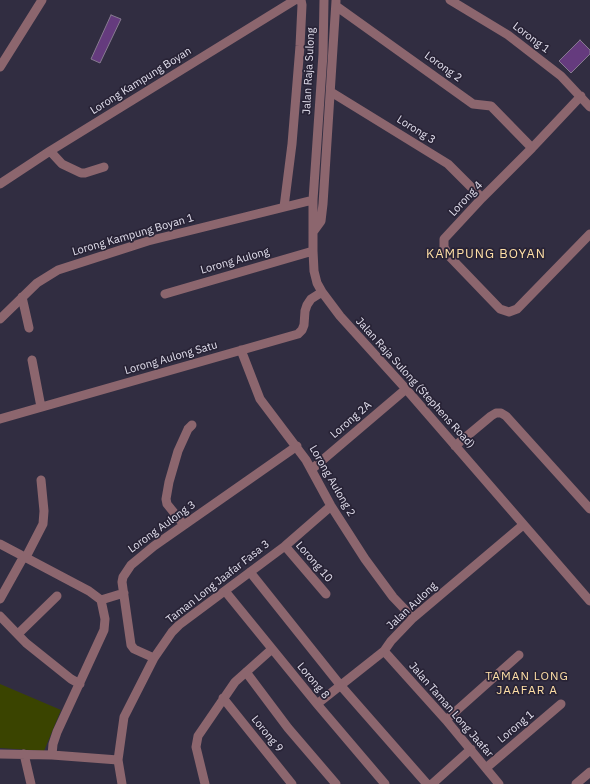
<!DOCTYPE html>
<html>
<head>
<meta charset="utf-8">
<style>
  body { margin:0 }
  canvas { display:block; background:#312d41 }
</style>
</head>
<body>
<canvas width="590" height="784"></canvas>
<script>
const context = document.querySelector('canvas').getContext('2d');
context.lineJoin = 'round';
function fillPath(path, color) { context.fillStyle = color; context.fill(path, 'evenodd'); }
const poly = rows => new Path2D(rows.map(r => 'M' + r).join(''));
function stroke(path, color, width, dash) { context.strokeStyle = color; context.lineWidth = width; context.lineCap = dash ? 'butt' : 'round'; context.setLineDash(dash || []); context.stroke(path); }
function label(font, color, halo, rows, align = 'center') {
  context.font = font + ' "IBM Plex Sans",sans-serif'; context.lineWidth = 3.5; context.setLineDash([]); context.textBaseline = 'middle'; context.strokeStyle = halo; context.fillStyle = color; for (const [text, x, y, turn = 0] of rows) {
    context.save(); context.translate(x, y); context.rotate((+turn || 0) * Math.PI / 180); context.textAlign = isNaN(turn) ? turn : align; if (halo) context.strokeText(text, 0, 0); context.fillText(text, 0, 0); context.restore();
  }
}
fillPath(poly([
  [0,684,61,710,44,751,0,748]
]), '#3a4400');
const building = poly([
  [111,15,121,19,100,63,91,59,111,15],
  [580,40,590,50,590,54,571,73,559,61,580,40]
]);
fillPath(building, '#653b7e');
stroke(building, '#867a90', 1);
stroke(poly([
  [324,0,323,54,313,200,313,251,314,271,317,283,322,292,340,316,406,389,590,601],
  [450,0,508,35,561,76,590,107],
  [336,6,473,104,491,106,532,148],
  [0,67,42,0],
  [331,92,448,164,482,198],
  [581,96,532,148,482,198,444,239,444,247,449,256,500,309,509,312,517,309,590,234],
  [50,151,62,164,81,173,85,173,104,167],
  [0,184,50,151,295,0],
  [284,207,292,144,300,46,302,5,301,0],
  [313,232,321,221,323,204,336,1],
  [165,294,313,251],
  [22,297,29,328],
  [0,319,37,283,58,270,148,241,313,200],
  [241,350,260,399,306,460,331,506,365,559,393,597,413,618],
  [32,360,41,407],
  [0,419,298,334,302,330,304,325,305,311,307,305,311,299,322,292],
  [455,446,491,416,496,413,501,413,506,416,590,509],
  [312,469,406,389],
  [184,525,167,504,166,499,169,482,178,451,188,429,192,425],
  [0,544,89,591,101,600,105,619,104,630,57,732,53,744,52,755],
  [285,546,326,594],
  [26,557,43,524,44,511,41,480],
  [250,572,341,686,427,784],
  [225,591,317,704,385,784],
  [0,599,24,556],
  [101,600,124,593],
  [0,616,26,643,71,679,80,684],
  [18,634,57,596],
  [384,651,446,720,499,784],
  [154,658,134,649,131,645,122,582,123,577,131,565,154,546,297,446],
  [246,672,288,728,336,784],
  [223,698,292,784],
  [317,704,384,651,391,641,413,618,523,525],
  [446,720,519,655],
  [0,754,52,755,118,760],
  [24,754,31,784],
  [486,768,561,704],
  [122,784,118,760,124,717,154,658,172,632,179,625,285,546,331,506],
  [205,784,196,747,198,736,235,682,272,649],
  [432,784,471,749],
  [576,784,590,772]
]), '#8c666e', 9);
label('11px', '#e2dfed', '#282336', [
  ["Lorong 1",531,38,37],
  ["Lorong 2",443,67,36],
  ["Jalan Raja Sulong",309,71,-87],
  ["Lorong Kampung Boyan",141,81,-32],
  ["Lorong 3",416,130,32],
  ["Lorong 4",466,199,-47],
  ["Lorong Kampung Boyan 1",133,235,-16],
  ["Lorong Aulong",235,261,-16],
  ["Lorong Aulong Satu",171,358,-16],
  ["Jalan Raja Sulong (Stephens Road)",415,383,48],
  ["Lorong 2A",351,420,-41],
  ["Lorong Aulong 2",332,481,60],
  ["Lorong Aulong 3",162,527,-36],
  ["Lorong 10",314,562,49],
  ["Taman Long Jaafar Fasa 3",218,582,-38],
  ["Jalan Aulong",412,606,-43],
  ["Lorong 8",313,681,50],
  ["Jalan Taman Long Jaafar",451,710,49],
  ["Lorong 1",516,727,-40],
  ["Lorong 9",267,734,51]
]);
context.letterSpacing = '1px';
label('12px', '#fedfa6', '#282336', [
  ["TAMAN LONG",527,677],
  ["JAAFAR A",527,691]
]);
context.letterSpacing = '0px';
context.letterSpacing = '1px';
label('13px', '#fedfa6', '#282336', [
  ["KAMPUNG BOYAN",486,254]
]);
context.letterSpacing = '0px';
</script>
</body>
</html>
